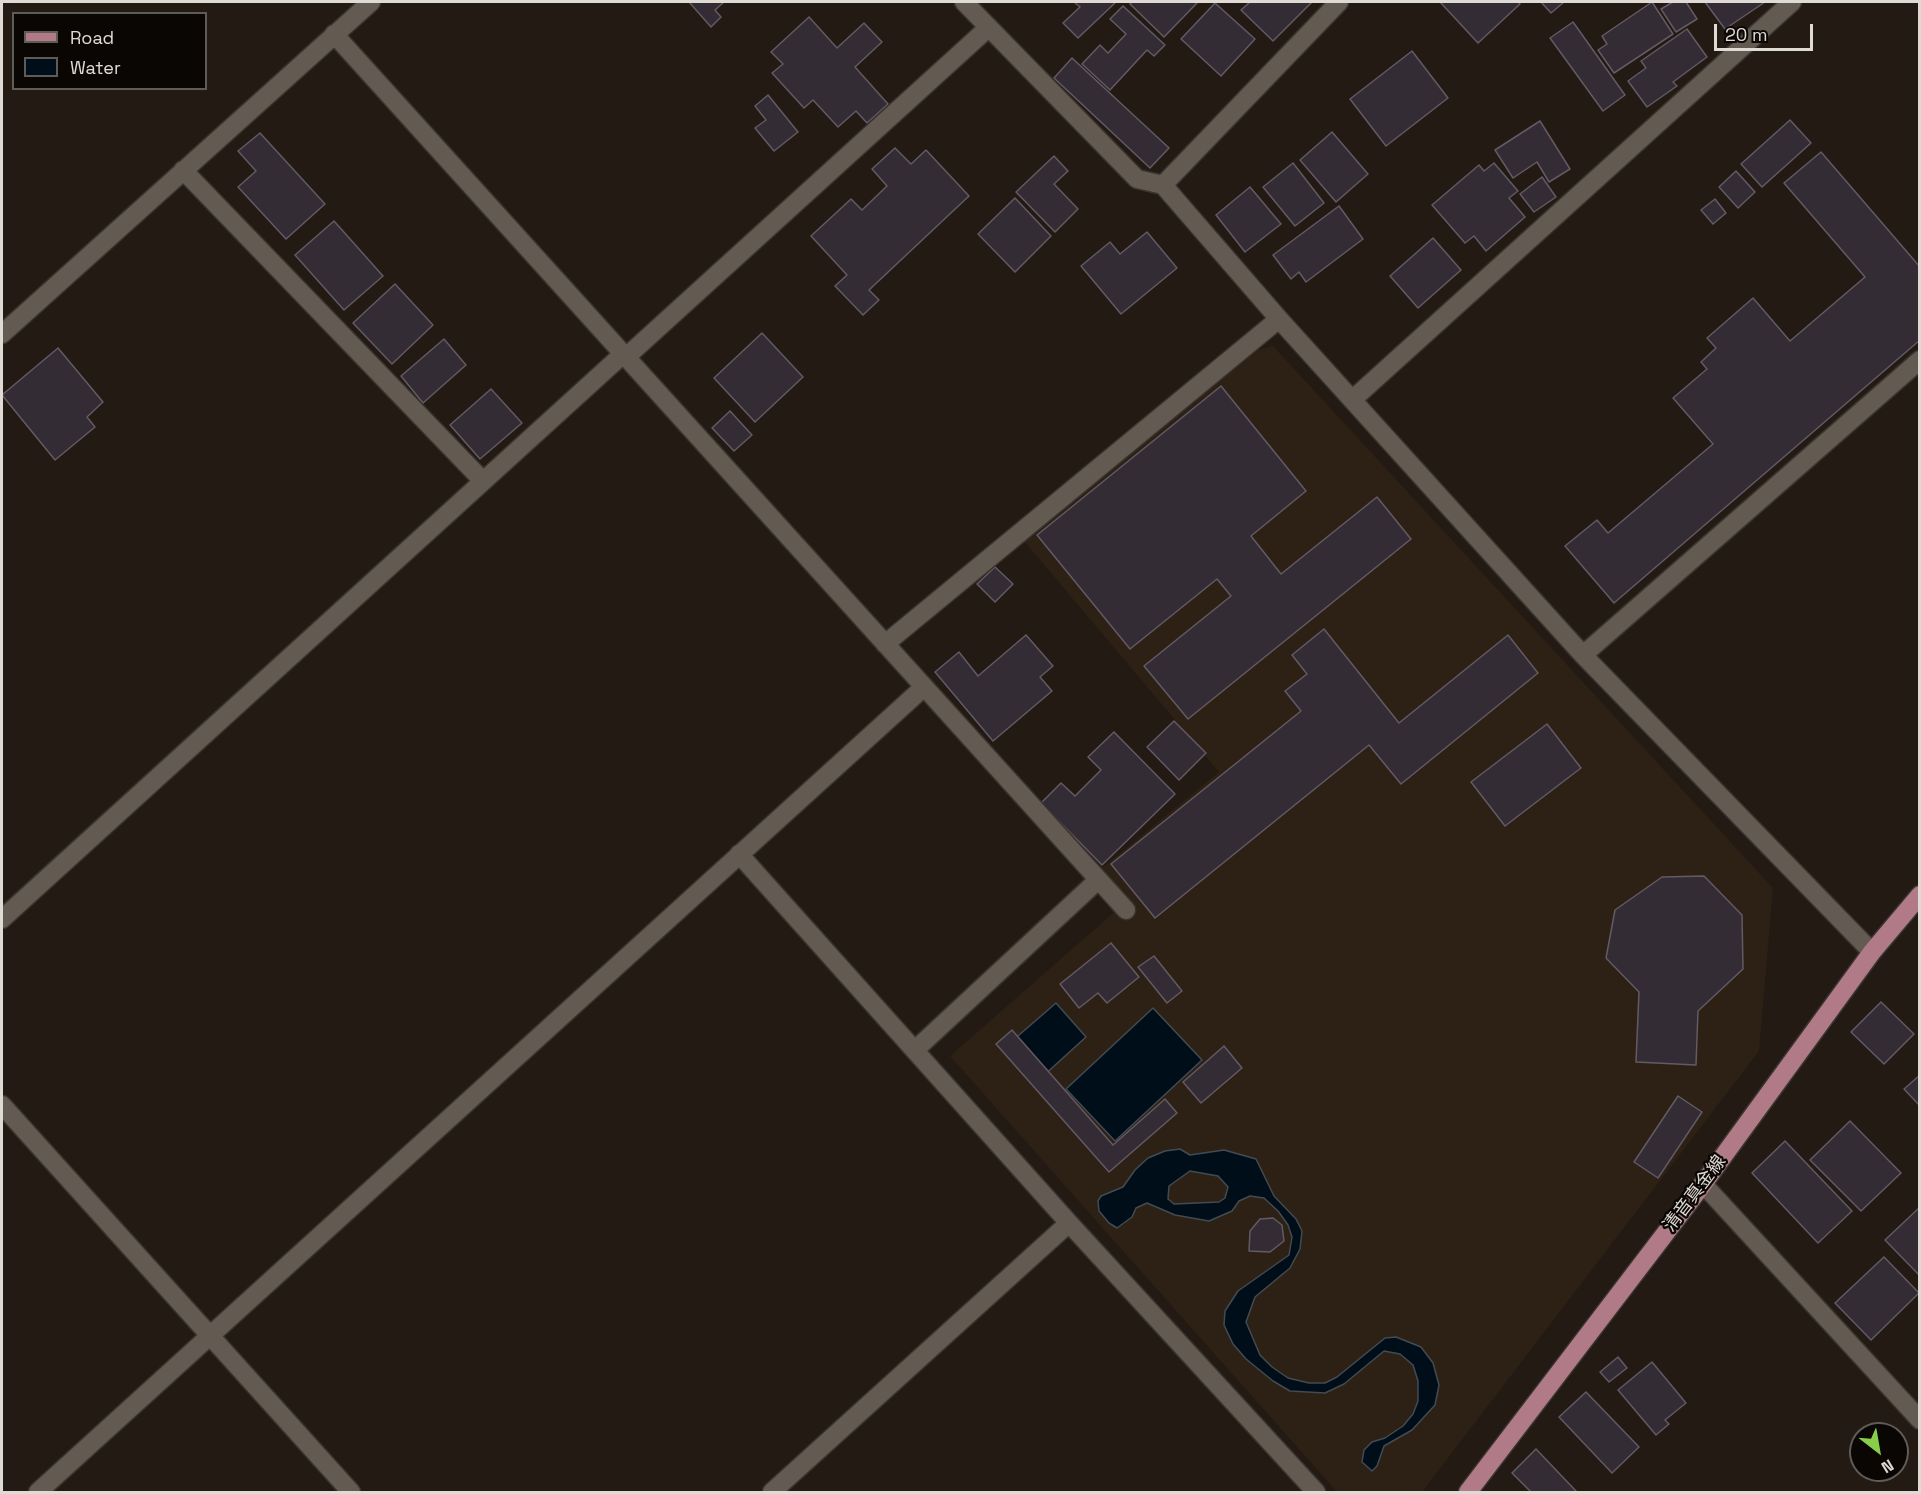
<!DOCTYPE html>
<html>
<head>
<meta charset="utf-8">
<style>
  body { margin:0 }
  #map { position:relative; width:1921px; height:1494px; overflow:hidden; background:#221a13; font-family:"Space Grotesk",sans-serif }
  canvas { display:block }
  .frame { position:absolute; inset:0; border:3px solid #e0dad5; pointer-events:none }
  .legend { position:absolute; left:12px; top:12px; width:195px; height:78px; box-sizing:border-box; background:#090604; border:2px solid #5f5b58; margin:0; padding:8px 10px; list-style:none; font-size:18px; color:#e0dad5 }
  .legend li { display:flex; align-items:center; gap:12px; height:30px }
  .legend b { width:30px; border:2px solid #5f5b58 }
  .north { position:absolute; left:1849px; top:1422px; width:60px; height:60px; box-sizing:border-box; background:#090604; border:2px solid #5f5b58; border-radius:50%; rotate:149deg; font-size:16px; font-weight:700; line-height:24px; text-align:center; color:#e0dad5 }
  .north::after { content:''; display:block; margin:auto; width:21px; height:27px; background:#87cf4b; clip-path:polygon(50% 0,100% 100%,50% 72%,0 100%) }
  .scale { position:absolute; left:1714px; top:24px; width:99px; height:27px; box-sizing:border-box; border:3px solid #e0dad5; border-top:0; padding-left:8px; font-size:18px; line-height:21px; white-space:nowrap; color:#e0dad5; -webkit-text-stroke:4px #090604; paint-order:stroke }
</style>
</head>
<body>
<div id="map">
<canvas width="1921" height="1494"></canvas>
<div class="frame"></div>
<ul class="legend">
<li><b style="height:8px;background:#b07a86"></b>Road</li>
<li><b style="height:16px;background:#000e1a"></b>Water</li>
</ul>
<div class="north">N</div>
<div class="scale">20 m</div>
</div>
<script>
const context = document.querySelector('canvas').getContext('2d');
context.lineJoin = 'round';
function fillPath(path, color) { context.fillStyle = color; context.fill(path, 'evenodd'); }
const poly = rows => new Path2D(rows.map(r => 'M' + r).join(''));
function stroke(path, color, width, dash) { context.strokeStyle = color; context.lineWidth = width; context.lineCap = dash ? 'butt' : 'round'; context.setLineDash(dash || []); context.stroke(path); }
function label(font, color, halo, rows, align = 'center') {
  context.font = font + ' "Space Grotesk","Noto Sans JP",sans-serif'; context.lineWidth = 4.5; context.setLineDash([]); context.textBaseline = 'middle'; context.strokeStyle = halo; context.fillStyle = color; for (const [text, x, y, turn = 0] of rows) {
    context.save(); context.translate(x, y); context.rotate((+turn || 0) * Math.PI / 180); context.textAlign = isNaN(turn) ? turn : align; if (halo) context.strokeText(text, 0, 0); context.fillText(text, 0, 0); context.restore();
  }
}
fillPath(poly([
  [1273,346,1773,888,1759,1051,1422,1492,1337,1492,950,1056,1128,900,1102,868,1219,772,1024,541,1258,350]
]), '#2d2115');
const water = poly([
  [1056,1003,1086,1037,1042,1077,1011,1042,1056,1003],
  [1153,1008,1202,1060,1115,1141,1066,1089,1153,1008],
  [1180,1149,1190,1155,1224,1150,1256,1159,1274,1196,1296,1219,1302,1231,1300,1249,1290,1268,1255,1297,1246,1322,1260,1355,1272,1367,1288,1378,1309,1383,1325,1383,1337,1377,1385,1338,1396,1337,1421,1347,1433,1363,1439,1385,1435,1405,1412,1430,1384,1446,1377,1466,1372,1471,1362,1462,1364,1450,1372,1442,1385,1438,1403,1426,1413,1414,1418,1401,1418,1381,1413,1365,1400,1354,1384,1351,1344,1384,1325,1393,1290,1391,1273,1381,1246,1359,1233,1344,1224,1325,1225,1311,1238,1291,1289,1255,1292,1237,1288,1225,1278,1211,1264,1198,1250,1196,1239,1201,1232,1211,1209,1221,1175,1215,1147,1203,1136,1208,1132,1217,1117,1228,1109,1223,1099,1211,1098,1201,1101,1196,1123,1187,1135,1170,1148,1158,1165,1151,1180,1149],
  [1190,1171,1218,1176,1228,1187,1225,1198,1219,1202,1174,1204,1168,1199,1169,1186,1190,1171]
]);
fillPath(water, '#000e1a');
stroke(water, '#434b52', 1.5);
const building = poly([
  [689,2,724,2,715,10,721,17,711,27,689,2],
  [1074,2,1116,2,1078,38,1063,23,1080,7,1074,2],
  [1132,2,1198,2,1164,37,1130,4,1132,2],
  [1250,2,1312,2,1273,41,1241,10,1250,2],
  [1440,2,1518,2,1520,4,1478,43,1440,2],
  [1541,2,1564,2,1551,13,1541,2],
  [1652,2,1673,34,1614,73,1598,50,1607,44,1602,36,1652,2],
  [1673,2,1686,2,1697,19,1676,32,1661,9,1673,2],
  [1705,2,1765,2,1725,29,1705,2],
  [1215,3,1255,39,1221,76,1181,39,1215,3],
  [1123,6,1165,45,1154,56,1147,50,1110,90,1082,64,1100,45,1108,53,1126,34,1110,19,1123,6],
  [809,17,837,48,864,23,882,42,855,67,888,104,867,123,856,111,838,127,813,100,804,108,772,73,783,64,771,52,809,17],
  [1573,22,1625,95,1603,111,1550,38,1573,22],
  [1687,29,1707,57,1673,82,1677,86,1647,107,1628,81,1646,68,1641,61,1687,29],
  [1412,51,1448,98,1386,146,1350,99,1412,51],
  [1072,58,1169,148,1150,168,1054,78,1072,58],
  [768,95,798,132,774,151,755,128,766,120,755,106,768,95],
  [1790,120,1811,143,1762,187,1741,164,1790,120],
  [1540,121,1570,169,1549,182,1537,162,1513,178,1495,150,1540,121],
  [1332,132,1368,174,1336,202,1300,160,1332,132],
  [260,133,325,204,286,239,238,187,256,171,238,151,260,133],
  [895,148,911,164,926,150,969,196,869,290,879,300,863,315,835,286,847,275,811,236,851,199,862,210,887,186,872,169,895,148],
  [1821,152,1920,267,1920,340,1614,603,1565,546,1597,520,1608,533,1713,444,1673,398,1707,369,1701,362,1716,348,1707,338,1753,298,1790,341,1865,277,1784,183,1821,152],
  [1054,156,1068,171,1054,184,1078,209,1055,232,1016,192,1054,156],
  [1293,163,1324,203,1295,226,1263,187,1293,163],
  [1494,163,1518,191,1509,198,1525,217,1486,251,1474,236,1465,243,1432,205,1479,165,1484,171,1494,163],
  [1736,171,1755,192,1738,208,1719,187,1736,171],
  [1542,177,1556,197,1534,212,1520,194,1542,177],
  [1250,187,1281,224,1245,252,1216,215,1250,187],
  [1015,198,1051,236,1015,272,978,234,1015,198],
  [1715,199,1726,213,1713,224,1701,210,1715,199],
  [1339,206,1363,239,1306,282,1299,272,1291,279,1273,255,1339,206],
  [334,221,383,276,344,310,295,255,334,221],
  [1147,232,1177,268,1121,314,1081,266,1110,242,1120,254,1147,232],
  [1433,238,1461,270,1418,308,1390,276,1433,238],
  [395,284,433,325,392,364,353,323,395,284],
  [762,333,803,377,755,422,714,378,762,333],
  [444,339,466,365,423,403,401,376,444,339],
  [58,348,103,402,87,417,95,427,55,460,2,395,58,348],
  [1221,386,1306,491,1251,536,1281,574,1377,497,1411,539,1188,719,1144,666,1231,596,1217,579,1130,649,1037,535,1221,386],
  [491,389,522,423,480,459,450,425,491,389],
  [730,411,752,435,734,451,712,428,730,411],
  [995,567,1013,584,995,602,977,584,995,567],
  [1324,629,1399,723,1508,635,1538,673,1401,784,1369,745,1155,918,1111,864,1301,711,1285,691,1307,674,1292,655,1324,629],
  [1026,635,1053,666,1040,677,1052,691,993,741,935,672,959,652,978,676,1026,635],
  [1174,721,1206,753,1179,780,1147,747,1174,721],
  [1547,724,1581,768,1505,826,1471,782,1547,724],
  [1114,732,1175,794,1102,865,1041,803,1061,783,1075,796,1101,770,1088,757,1114,732],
  [1704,876,1742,915,1743,969,1698,1011,1696,1065,1636,1062,1639,992,1606,958,1615,910,1662,877,1704,876],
  [1111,943,1139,977,1107,1003,1098,993,1079,1008,1060,984,1111,943],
  [1154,956,1182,991,1167,1003,1138,967,1154,956],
  [1881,1002,1914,1034,1884,1064,1851,1032,1881,1002],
  [1012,1030,1113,1145,1165,1099,1177,1113,1109,1172,996,1044,1012,1030],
  [1224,1046,1242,1068,1201,1103,1183,1082,1224,1046],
  [1920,1075,1920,1106,1904,1089,1920,1075],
  [1678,1096,1702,1112,1658,1178,1634,1162,1678,1096],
  [1850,1121,1901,1173,1861,1211,1810,1160,1850,1121],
  [1785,1141,1852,1211,1818,1243,1752,1173,1785,1141],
  [1920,1207,1920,1276,1885,1240,1920,1207],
  [1273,1218,1282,1225,1284,1241,1270,1252,1249,1251,1250,1231,1260,1219,1273,1218],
  [1884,1257,1919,1293,1871,1340,1835,1303,1884,1257],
  [1618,1357,1627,1368,1609,1382,1600,1372,1618,1357],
  [1652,1362,1686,1403,1665,1420,1669,1424,1656,1435,1618,1390,1652,1362],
  [1586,1392,1639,1447,1612,1473,1559,1417,1586,1392],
  [1536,1449,1576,1491,1574,1492,1531,1492,1512,1473,1536,1449]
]);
fillPath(building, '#342c34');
stroke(building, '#635a63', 1.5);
const minor = poly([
  [964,2,1137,179,1163,185,1279,319,1583,655,1872,952],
  [334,34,1126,910],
  [183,170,483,481],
  [1163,185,1339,2],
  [2,334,371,2],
  [625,358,988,28],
  [1352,400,1792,2],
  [885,644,1279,319],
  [1583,655,1920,360],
  [739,854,1069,1223,1316,1492],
  [2,919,622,355],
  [915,1050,1098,880],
  [2,1105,351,1492],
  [1703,1184,1920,1420],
  [38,1492,924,687],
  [772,1492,1069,1223]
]);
const major = poly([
  [1468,1492,1703,1184,1872,952,1920,895]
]);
stroke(minor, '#3a3430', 21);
stroke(major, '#3a3430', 21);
stroke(minor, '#635a51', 18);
stroke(major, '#b07a86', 18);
label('18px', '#e0dad5', '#090604', [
  ["清音真金線",1695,1194,-53]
]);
</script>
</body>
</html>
